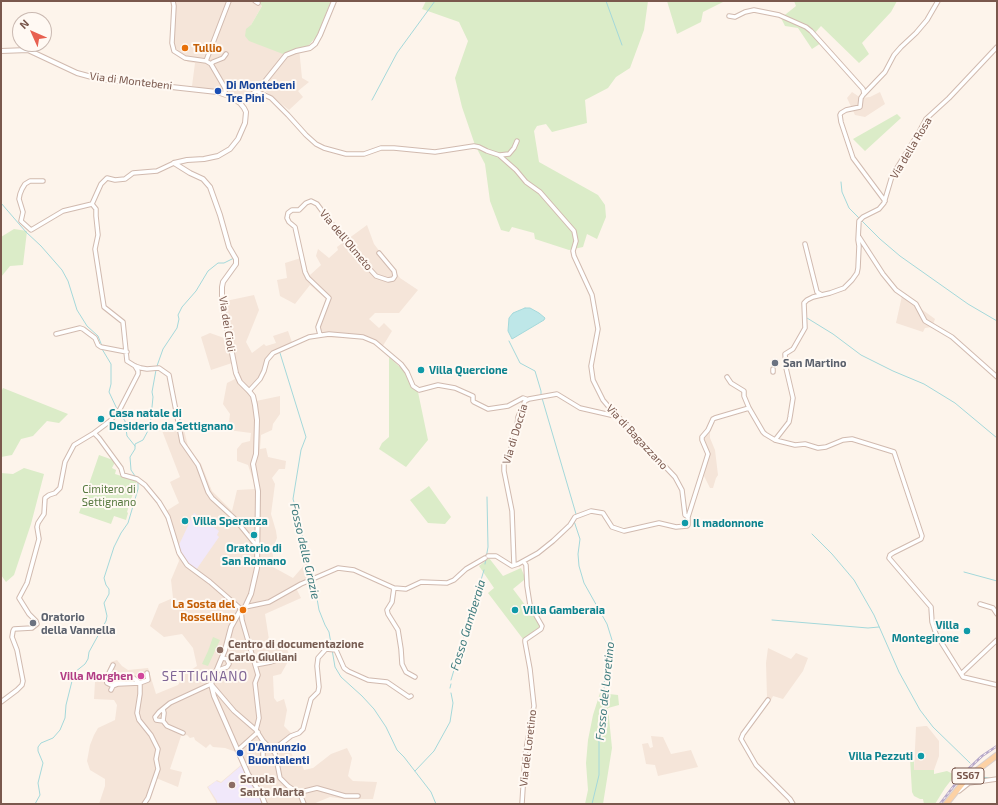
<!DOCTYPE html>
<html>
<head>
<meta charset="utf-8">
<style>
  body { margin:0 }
  #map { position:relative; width:998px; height:805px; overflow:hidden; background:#fdf4eb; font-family:"Exo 2",sans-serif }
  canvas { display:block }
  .frame { position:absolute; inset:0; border:2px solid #7a584d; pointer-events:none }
  .north { position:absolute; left:12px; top:12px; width:40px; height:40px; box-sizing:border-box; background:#fff9f3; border:1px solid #cab9b1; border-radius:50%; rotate:315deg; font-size:11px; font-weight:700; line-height:16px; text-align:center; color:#7a584d }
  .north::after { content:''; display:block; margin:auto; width:14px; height:18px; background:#e86050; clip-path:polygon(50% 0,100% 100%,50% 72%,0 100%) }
</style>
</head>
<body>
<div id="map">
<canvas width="998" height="805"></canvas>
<div class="frame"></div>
<div class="north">N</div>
</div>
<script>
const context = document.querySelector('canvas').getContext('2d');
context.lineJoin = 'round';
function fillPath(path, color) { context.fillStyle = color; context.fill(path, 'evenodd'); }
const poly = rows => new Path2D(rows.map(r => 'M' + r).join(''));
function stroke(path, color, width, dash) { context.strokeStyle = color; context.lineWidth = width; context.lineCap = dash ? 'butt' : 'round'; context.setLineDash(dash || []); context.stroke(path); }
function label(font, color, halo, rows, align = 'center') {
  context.font = font + ' "Exo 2",sans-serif'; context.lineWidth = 4; context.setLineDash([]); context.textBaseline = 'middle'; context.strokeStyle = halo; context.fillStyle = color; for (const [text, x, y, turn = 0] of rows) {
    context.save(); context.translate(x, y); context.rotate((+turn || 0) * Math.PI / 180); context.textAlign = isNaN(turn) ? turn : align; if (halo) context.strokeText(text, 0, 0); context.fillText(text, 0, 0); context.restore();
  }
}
fillPath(poly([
  [176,1,257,1,262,6,251,25,283,54,299,48,302,78,309,82,298,91,303,97,289,110,259,86,240,99,233,95,223,92,192,86,195,63,188,62,173,52,171,46],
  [852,92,861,98,870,97,880,92,885,104,865,117,855,115,847,98],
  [367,225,374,244,400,278,418,290,399,313,375,313,369,319,379,328,384,323,392,331,381,349,364,339,318,337,316,324,326,299,310,285,295,304,280,296,277,280,287,278,285,263,304,257,309,276,321,265,316,256,318,249,329,258,338,250,337,247],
  [905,293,917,302,920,308,935,319,932,327,925,328,923,332,896,323,902,296],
  [254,295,259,310,246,342,252,353,264,344,266,346,276,343,273,336,288,331,293,345,272,355,268,361,265,373,260,382,252,390,256,401,280,396,280,414,273,424,272,430,261,435,260,449,266,448,268,457,286,461,285,469,279,469,272,478,275,484,271,514,276,531,277,538,272,550,273,556,273,567,293,578,306,563,310,580,296,588,301,598,265,614,270,646,287,649,290,658,281,674,273,676,274,698,277,702,284,699,287,710,284,726,293,735,285,742,294,758,299,757,304,770,313,768,331,754,347,748,352,758,348,776,353,781,377,782,373,799,345,799,330,797,313,804,217,804,207,787,217,780,221,782,242,764,236,752,225,748,213,747,210,744,206,748,195,740,194,737,190,738,187,735,181,736,170,769,182,772,178,787,156,778,150,799,147,804,99,804,105,786,105,779,90,770,87,761,90,745,94,735,98,728,115,720,117,705,114,700,94,699,95,682,105,676,111,662,117,660,122,666,128,670,148,668,156,694,178,685,185,674,197,666,193,648,182,634,164,637,150,626,159,604,173,598,171,580,179,561,170,529,163,513,179,503,170,482,180,477,161,428,182,422,188,446,201,464,212,491,232,511,237,490,255,489,255,481,253,480,248,465,237,461,237,449,242,443,250,441,251,433,228,430,230,414,223,404,227,383,235,379,232,363,211,370,201,337,210,333,227,339,221,302],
  [707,429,710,429,710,438,715,450,718,475,716,478,713,488,710,488,704,476,707,456,700,440],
  [768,648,791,659,796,653,808,658,803,671,783,699,773,696,771,700,767,697,766,663],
  [925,726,927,726,939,741,939,756,934,770,914,770,916,727],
  [651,736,663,737,671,754,691,750,698,767,658,776,655,765,646,764,642,744,648,743,650,748,653,747]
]), '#f5e5d9');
fillPath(poly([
  [194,513,219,531,217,535,219,537,196,570,185,561,178,547],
  [242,765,248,779,259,793,264,804,217,804,217,801,208,787,216,781,221,783]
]), '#f1e8fa');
fillPath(poly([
  [257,1,331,1,317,36,308,46,299,48,283,54,249,41,245,36,246,29,251,25,262,6],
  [426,1,648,1,644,30,630,68,616,77,608,88,585,100,587,123,552,132,546,124,537,126,534,131,539,162,598,195,605,205,606,217,597,239,587,234,583,247,569,250,535,239,534,233,512,227,509,232,501,230,490,201,485,164,475,145,462,107,455,78,468,41,459,22,422,9],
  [667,1,725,1,703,12,701,22,677,34],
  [794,1,897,1,891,12,862,43,869,54,859,63,821,26,814,34,821,43,812,49,798,28,785,26,781,18,796,6],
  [897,114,901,118,865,151,853,139],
  [14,229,27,231,23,265,10,266,1,277,1,237],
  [389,357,404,371,412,387,418,392,428,440,406,467,379,449,382,443,389,437],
  [3,388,68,414,59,423,47,421,33,436,21,439,12,455,1,457,1,392],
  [99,455,113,460,115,462,112,468,116,470,115,474,137,481,127,512,128,513,126,520,114,516,111,524,79,513],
  [24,468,44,474,31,524,14,575,6,582,1,575,1,473,13,474],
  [429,486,451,517,445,524,428,523,410,500],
  [489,558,503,576,521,568,524,575,524,580,513,589,541,626,523,639,488,593,494,588,479,566],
  [213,637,220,640,208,666,202,664,208,651],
  [600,693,618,695,619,705,608,708,612,748,603,804,585,804,588,790,586,763,588,740,593,715],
  [914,755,914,770,934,770,934,774,947,771,955,775,945,788,935,804,924,804,923,799,920,799,914,796,912,792,910,758]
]), '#dbecc8');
const water = poly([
  [525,308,530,308,539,313,545,318,544,320,512,339,508,331,509,318,513,313,525,308]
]);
fillPath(water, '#bee7e8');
stroke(water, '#a4d8da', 1);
stroke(poly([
  [606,1,622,45],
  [372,100,397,53,435,1],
  [841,182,842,192,849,208,880,239,900,256,968,304,997,321],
  [1,203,26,232,41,246,62,270,68,281,77,310,87,326,98,336,102,346],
  [807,318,833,334,861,355,893,371,924,384,955,403,997,438],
  [509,341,520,363,535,371,541,391,541,395],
  [102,349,111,364,111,384,109,392,117,409],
  [280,353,306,437,301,450,293,499,301,526,307,569,316,593,319,610,325,625,329,632,335,667,341,677,362,696,374,709,386,727,397,750,404,757,431,792,436,804],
  [157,366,163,349,177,328,179,319,178,315,182,307,196,291,208,271,218,263,224,263,234,258],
  [542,398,576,514,575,516],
  [119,412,125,421,127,436,135,446],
  [135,476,131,470,130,457,135,449,135,444,143,440,150,427,153,397,152,392,156,370],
  [574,521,580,539,578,554,579,566,584,583,607,624,612,640,604,683,605,713,599,728,599,775,592,804],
  [812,534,832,554,854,580,874,615,899,672,920,710,933,727,970,763],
  [485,564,488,547,487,497],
  [964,572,997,581],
  [772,620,868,628,879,627],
  [451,680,484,570],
  [450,688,451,684],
  [415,771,434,751,450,722,453,703,451,693],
  [978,773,982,777,990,778],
  [35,804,40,795,38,783,43,763,38,751,38,747,41,743,53,738,60,730,65,718,66,705,73,677,75,672,85,664,88,659,89,652,106,621,107,616,104,603,109,594,109,589,106,585,104,578,114,547,121,533,128,523,138,489,138,483]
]), '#a4d8da', 1);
const minor = poly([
  [173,1,174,6,172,43,174,51,185,58,206,61,211,64,225,88,225,94],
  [255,1,258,3],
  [729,16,735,17,745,12,754,10,779,15,806,27,811,31,863,89,864,94],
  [206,61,229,1],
  [211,64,213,62,223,58,226,54],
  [256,91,271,98,288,115,306,135,316,144,324,148,346,154,364,154,381,148,394,148,435,152,474,146,479,147,487,151,499,155,516,170,526,182,540,192,574,231,576,241,573,251,574,256,592,295,598,329,591,366,593,380,603,400,608,406,675,477,682,490,685,515,688,517],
  [500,155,509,154,514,148,517,141],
  [43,181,30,181,25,184,22,189,20,194,19,199,23,212,21,221,31,230,63,211,92,204],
  [885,201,853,158,841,122,840,115,841,113,846,110,860,107,861,98,863,95,885,72,894,55,901,47,916,33,927,20,938,1],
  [92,204,96,209,96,216,98,235,95,249,104,307,123,322,127,361,135,366,141,368,147,369,159,368,169,375,182,442,198,465,208,492,212,498,234,518,256,545],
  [92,204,101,184,107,178,115,180,125,179,133,173,157,171,174,163],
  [859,237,883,274,896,290,916,304,925,321,952,337,997,377],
  [805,244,817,292,822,295],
  [56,334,80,328,83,329,95,338,98,345,101,347,127,352],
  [320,335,318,327,329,298,308,278,305,272,295,227,289,222,287,218,288,213,292,210,299,210,306,203,311,201,317,204,346,243,376,276,388,280,393,279,395,276,394,271,379,253],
  [773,372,773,369],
  [727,377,731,383,744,391,744,396,749,408,763,432,765,434,775,440,795,445,805,444,818,448,826,447,843,440,852,439,894,452,922,536,921,539,893,553,890,555,889,558,931,607,932,622,936,634,963,677,997,685],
  [249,391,260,379,264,371,267,360,273,353,309,337,329,334,363,337,375,342,401,364,407,372,413,386,419,390,438,385,455,388,473,396,473,401,474,402,488,409,508,406,523,398,526,399],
  [94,433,99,438,121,468,123,475,137,479,145,485,159,502,168,517,179,553,187,565,210,582,241,609,242,620,258,675,255,683,259,718,256,730],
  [775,440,789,422,790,417,793,398,786,368,785,354,793,349,805,328,804,303,807,300,813,297,830,293,844,288,852,280,857,273,858,268,859,246,858,240,859,221,863,217,879,209,884,203,892,176,918,134,926,119,949,98,997,47],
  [488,556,496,556,512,566,518,564,538,553,553,541,570,525,575,517,591,511,603,513,612,527,624,531,659,523,676,527,687,526,688,525,688,517,708,454,702,440,702,437,708,430,713,419,715,418,749,408],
  [514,565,512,511,504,471,504,464,510,451,516,435,518,417,525,401,529,399,557,394,580,408,615,416,618,416],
  [394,588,392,602,387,610,388,614,398,630,401,649,402,664,406,672,415,677],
  [980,604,993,608,997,614],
  [245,607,269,602,301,584,338,568,354,570,394,588,406,589,421,582,447,583,454,580,466,569,485,558],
  [113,665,106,679,107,683,111,685,132,677,140,683],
  [255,665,271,662,286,657],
  [216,671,227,667,229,664,227,659,222,658],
  [962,675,962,673,997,640],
  [140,683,140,694,137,713,139,720,151,735,158,749,156,759,158,769,148,798,144,804],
  [111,690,113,686,118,684,140,683,148,680,147,673],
  [768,700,743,734,741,739,756,765,790,799,793,804],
  [1,702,17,690,22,685,23,681,17,650,12,637,13,631,14,629,32,628,37,624,36,621,29,614,19,598,27,583,39,539,37,527,38,523,44,514,45,498,49,495,55,493,60,488,65,462,74,445,94,433,110,421,120,409,138,374,138,371,135,366],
  [163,721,164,713,163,709],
  [183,733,167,726,163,721,156,720,155,717,159,712,170,703,211,684,234,711,256,730,263,741,275,753,280,778,288,786,300,794,304,804],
  [238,750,258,732],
  [273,750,291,736,299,733,303,729,311,699,318,692,319,687,317,666,318,658,326,649,336,650,344,668,348,671,368,680,387,682,409,697,411,696],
  [263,762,263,742],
  [959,791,969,783,997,779],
  [300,794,305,791,317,788,345,796,358,796],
  [522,804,525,755,534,706,530,669,525,642,525,640,541,629,542,626,530,605,527,586,526,565,524,562]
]);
const tertiary = poly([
  [1,51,28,50,77,73,99,79,217,92,229,96,240,103,244,108,246,112,245,123,238,139,230,149,218,156,204,159,187,160,174,163],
  [240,103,254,93,262,85,286,55,296,51,310,48,315,44,320,35,334,1],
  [174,163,190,173,203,179,210,187,220,215,229,247,236,259,236,264,223,282,222,287,222,303,236,373,240,382,249,391,253,396,255,405,257,420,256,454,253,464,258,491,257,568,251,594,245,607,241,609,231,627,225,650,211,684,214,696,248,774,261,794,265,804]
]);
const primary = poly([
  [946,804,967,778,997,755]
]);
stroke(minor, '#d1baaf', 5.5);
stroke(tertiary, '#d1baaf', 6);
stroke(primary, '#dad0cd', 7);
stroke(minor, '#fff', 3.5);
stroke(tertiary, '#fff', 4);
stroke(primary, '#fcd1a4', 5);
const rail = poly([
  [940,804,963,774,982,756,997,746]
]);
stroke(rail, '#b6a8c9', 2.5);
stroke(rail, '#fff9f3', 1, [3]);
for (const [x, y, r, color] of [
  [185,48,4,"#e8710a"],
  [218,91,4,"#1a4fb4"],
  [775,363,4,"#6b7280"],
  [421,370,4,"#0f9aa8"],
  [101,419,4,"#0f9aa8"],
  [185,521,4,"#0f9aa8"],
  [685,523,4,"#0f9aa8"],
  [254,535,4,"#0f9aa8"],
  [243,610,4,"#e8710a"],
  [515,610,4,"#0f9aa8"],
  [33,623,4,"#6b7280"],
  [967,631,4,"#0f9aa8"],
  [220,650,4,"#8d6e63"],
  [141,676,4,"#d1479c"],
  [240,753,4,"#1a4fb4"],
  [921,756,4,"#0f9aa8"],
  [232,785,4,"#8d6e63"]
]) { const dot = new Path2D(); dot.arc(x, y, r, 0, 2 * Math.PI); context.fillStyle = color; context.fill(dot); stroke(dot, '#fff9f3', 1.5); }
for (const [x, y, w] of [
  [968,776,32]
]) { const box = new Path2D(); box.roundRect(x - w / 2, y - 8, w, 16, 3); context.fillStyle = '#fff9f3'; context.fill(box); stroke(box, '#7a584d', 1); }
label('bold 10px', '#7a584d', null, [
  ["SS67",968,776]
]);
label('bold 11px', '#c56008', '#fff9f3', [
  ["Tullio",193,48],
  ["La Sosta del",235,604,"right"],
  ["Rossellino",235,617,"right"]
], 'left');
label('11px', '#7a584d', '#fff9f3', [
  ["Via di Montebeni",131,81,7],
  ["Via della Rosa",911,148,-59],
  ["Via dell'Olmeto",346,240,50],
  ["Via dei Cioli",227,324,81],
  ["Via di Doccia",515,434,-73],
  ["Via di Bagazzano",637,437,47],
  ["Via del Loretino",528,748,-83]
]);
label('bold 11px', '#164399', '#fff9f3', [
  ["Di Montebeni",226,85],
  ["Tre Pini",226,98],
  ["D'Annunzio",248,747],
  ["Buontalenti",248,760]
], 'left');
label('bold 11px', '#5b616d', '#fff9f3', [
  ["San Martino",783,363],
  ["Oratorio",41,617],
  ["della Vannella",41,630]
], 'left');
label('bold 11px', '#0d838f', '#fff9f3', [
  ["Villa Quercione",429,370],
  ["Casa natale di",109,413],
  ["Desiderio da Settignano",109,426],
  ["Villa Speranza",193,521],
  ["Il madonnone",693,523],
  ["Oratorio di",254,548,"center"],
  ["San Romano",254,561,"center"],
  ["Villa Gamberaia",523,610],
  ["Villa",959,625,"right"],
  ["Montegirone",959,638,"right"],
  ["Villa Pezzuti",913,756,"right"]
], 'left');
label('11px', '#587a41', '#fff9f3', [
  ["Cimitero di",109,489],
  ["Settignano",109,502]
]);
label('bold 11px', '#785e54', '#fff9f3', [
  ["Centro di documentazione",228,644],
  ["Carlo Giuliani",228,657],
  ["Scuola",240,779],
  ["Santa Marta",240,792]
], 'left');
label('bold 11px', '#b23c85', '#fff9f3', [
  ["Villa Morghen",133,676]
], 'right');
label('italic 12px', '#3f7c7e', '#fff9f3', [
  ["Fosso delle Grazie",305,551,77],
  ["Fosso Gamberaia",468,625,-73],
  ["Fosso del Loretino",605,691,-84]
]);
context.letterSpacing = '1px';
label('13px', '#7f6595', '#fff9f3', [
  ["SETTIGNANO",205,677]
]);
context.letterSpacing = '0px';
</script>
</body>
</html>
